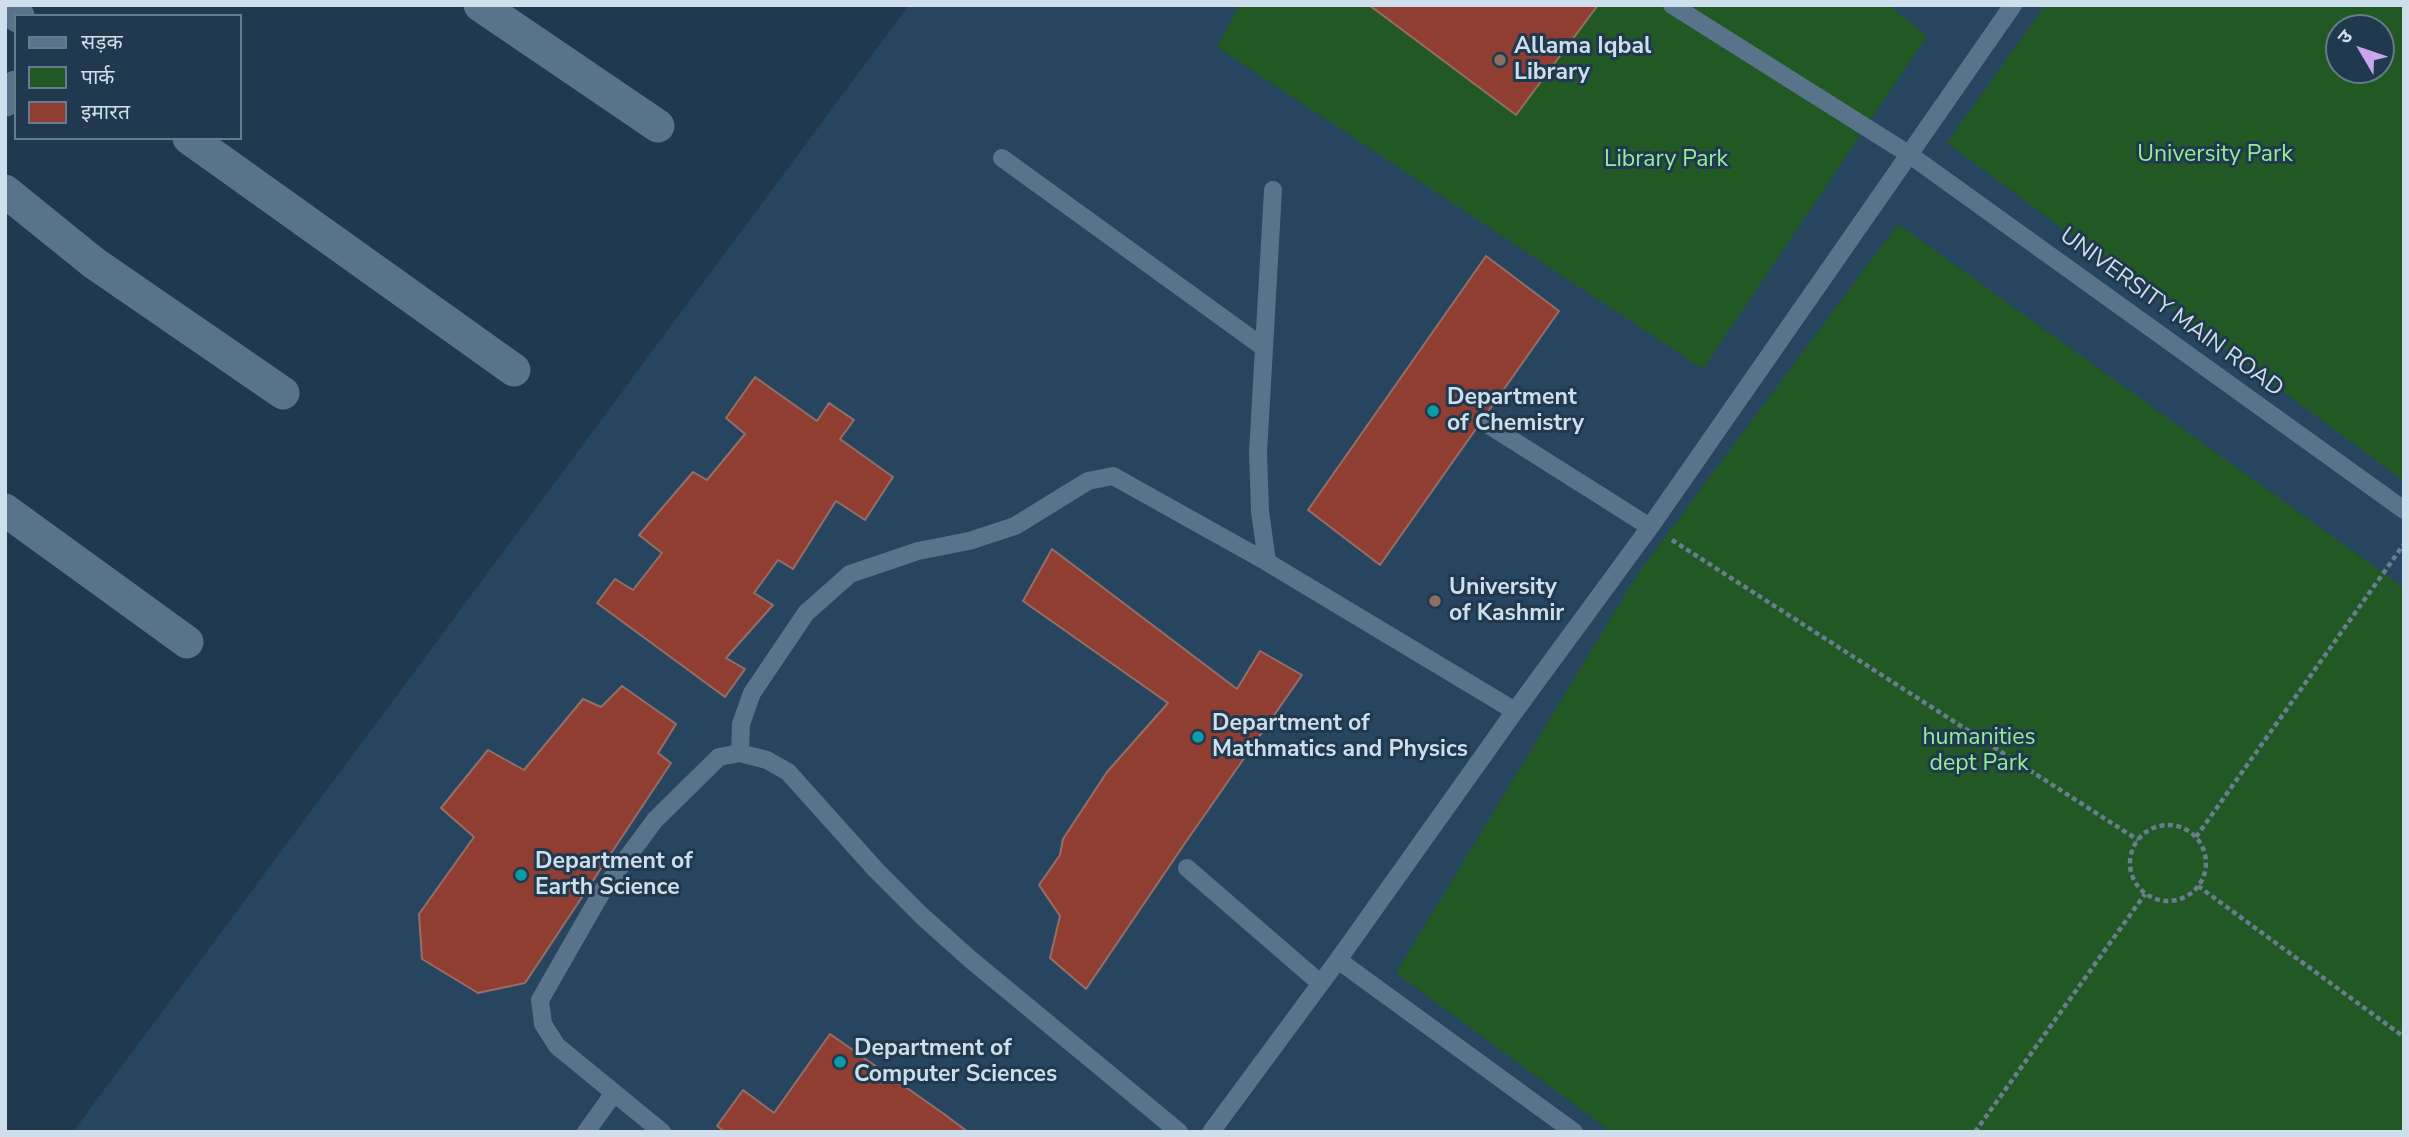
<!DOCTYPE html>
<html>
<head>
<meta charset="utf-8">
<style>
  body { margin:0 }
  #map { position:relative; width:2409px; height:1137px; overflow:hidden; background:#21394e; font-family:"Nunito Sans","Noto Sans Devanagari",sans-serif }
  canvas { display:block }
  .frame { position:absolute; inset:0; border:7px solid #cfdeeb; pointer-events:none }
  .legend { position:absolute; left:14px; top:14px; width:228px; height:126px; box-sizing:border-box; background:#21394e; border:2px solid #677b8d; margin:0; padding:9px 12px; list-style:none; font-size:21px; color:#cfdeeb }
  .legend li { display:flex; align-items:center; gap:14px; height:35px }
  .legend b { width:35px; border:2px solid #677b8d }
  .north { position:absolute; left:2325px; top:14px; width:70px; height:70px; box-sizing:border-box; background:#21394e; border:2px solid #677b8d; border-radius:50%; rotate:309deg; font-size:19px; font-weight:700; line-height:28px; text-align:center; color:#cfdeeb }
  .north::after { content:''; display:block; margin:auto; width:24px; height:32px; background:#c8a5ee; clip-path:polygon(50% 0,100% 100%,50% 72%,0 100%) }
</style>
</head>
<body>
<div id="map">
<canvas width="2409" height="1137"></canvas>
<div class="frame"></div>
<ul class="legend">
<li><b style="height:9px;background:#59738b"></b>सड़क</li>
<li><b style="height:19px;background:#215824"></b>पार्क</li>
<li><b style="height:19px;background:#903e32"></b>इमारत</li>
</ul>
<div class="north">उ</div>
</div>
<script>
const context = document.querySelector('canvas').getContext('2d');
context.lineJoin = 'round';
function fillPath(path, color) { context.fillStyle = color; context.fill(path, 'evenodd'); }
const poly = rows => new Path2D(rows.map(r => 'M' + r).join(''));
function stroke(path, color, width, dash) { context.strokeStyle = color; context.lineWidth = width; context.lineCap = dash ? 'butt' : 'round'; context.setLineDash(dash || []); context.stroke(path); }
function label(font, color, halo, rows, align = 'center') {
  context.font = font + ' "Nunito Sans",sans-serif'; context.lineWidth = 6; context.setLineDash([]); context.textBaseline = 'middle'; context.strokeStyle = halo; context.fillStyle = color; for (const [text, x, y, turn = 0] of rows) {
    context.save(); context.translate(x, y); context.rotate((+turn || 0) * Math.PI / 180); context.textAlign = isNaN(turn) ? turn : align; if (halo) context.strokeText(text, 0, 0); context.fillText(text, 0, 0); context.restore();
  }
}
fillPath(poly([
  [909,5,2404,5,2404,1132,73,1132],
  [2339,28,2381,28,2381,70,2339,70]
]), '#27455f');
fillPath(poly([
  [1239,5,1369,5,1516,114,1597,5,1888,5,1927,36,1703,369,1217,47],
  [2045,5,2404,5,2404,481,1947,143],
  [2339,28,2381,28,2381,70,2339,70],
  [1898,224,2404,588,2404,1132,1612,1132,1396,973,1637,575]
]), '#215824');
const building = poly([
  [1369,5,1598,5,1516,115,1369,5],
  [1486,256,1559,311,1380,565,1308,510,1486,256],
  [755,377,817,421,829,403,854,420,840,439,893,477,865,520,836,501,793,569,778,560,754,593,773,605,726,658,745,669,725,697,597,603,615,579,633,590,662,553,639,535,693,472,707,480,745,434,726,418,755,377],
  [1052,549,1237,689,1260,651,1302,675,1183,846,1086,989,1050,958,1060,916,1039,885,1060,855,1063,839,1107,772,1168,703,1023,601,1052,549],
  [622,686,676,724,658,753,671,763,525,983,478,993,422,959,419,914,474,837,441,808,488,750,524,770,583,699,601,707,622,686],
  [830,1034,944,1114,968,1132,725,1132,717,1126,743,1090,774,1113,830,1034]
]);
fillPath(building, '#903e32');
stroke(building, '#946f69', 2);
stroke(poly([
  [1672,540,2138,840],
  '2130 863a38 38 0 1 1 76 0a38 38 0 1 1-76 0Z',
  [2196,837,2404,544],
  [2198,886,2404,1037],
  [1975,1132,2145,894]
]), '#697d8f', 4.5, [5, 3.5]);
stroke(poly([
  [1672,5,1910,155,2404,510],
  [1002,158,1263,347],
  [1487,424,1650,527],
  [1267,562,1260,511,1258,453,1273,190],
  [740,753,741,724,752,693,806,613,850,574,918,551,969,541,1015,526,1088,481,1113,476,1267,562,1515,711],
  [1187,868,1320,983],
  [1338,960,1574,1132],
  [586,1132,614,1093],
  [662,1132,557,1046,543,1024,540,1000,603,890,655,820,719,757,740,753,767,760,788,772,876,870,922,916,970,959,1179,1132],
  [1211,1132,1338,960,1515,711,1650,527,2013,5]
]), '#59738b', 18);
stroke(poly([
  [480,5,658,126],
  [5,6,18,16],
  [5,100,16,87],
  [189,138,514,370],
  [5,191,94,263,283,393],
  [5,510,187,642]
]), '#59738b', 33);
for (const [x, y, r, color] of [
  [1500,60,7,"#8d6e63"],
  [1433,411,7,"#0f9aa8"],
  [1435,601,7,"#8d6e63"],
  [1198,737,7,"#0f9aa8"],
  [521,875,7,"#0f9aa8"],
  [840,1062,7,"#0f9aa8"]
]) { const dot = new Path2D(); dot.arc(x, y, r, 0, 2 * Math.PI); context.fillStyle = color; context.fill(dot); stroke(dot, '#21394e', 2.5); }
label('bold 23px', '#cfdeeb', '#21394e', [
  ["Allama Iqbal",1514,47],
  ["Library",1514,73],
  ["Department",1447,398],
  ["of Chemistry",1447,424],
  ["University",1449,588],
  ["of Kashmir",1449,614],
  ["Department of",1212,724],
  ["Mathmatics and Physics",1212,750],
  ["Department of",535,862],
  ["Earth Science",535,888],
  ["Department of",854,1049],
  ["Computer Sciences",854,1075]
], 'left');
label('23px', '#96ed97', '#21394e', [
  ["University Park",2215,155],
  ["Library Park",1666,160],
  ["humanities",1979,738],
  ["dept Park",1979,764]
]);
label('23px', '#cfdeeb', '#21394e', [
  ["UNIVERSITY MAIN ROAD",2171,313,36]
]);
</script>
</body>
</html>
